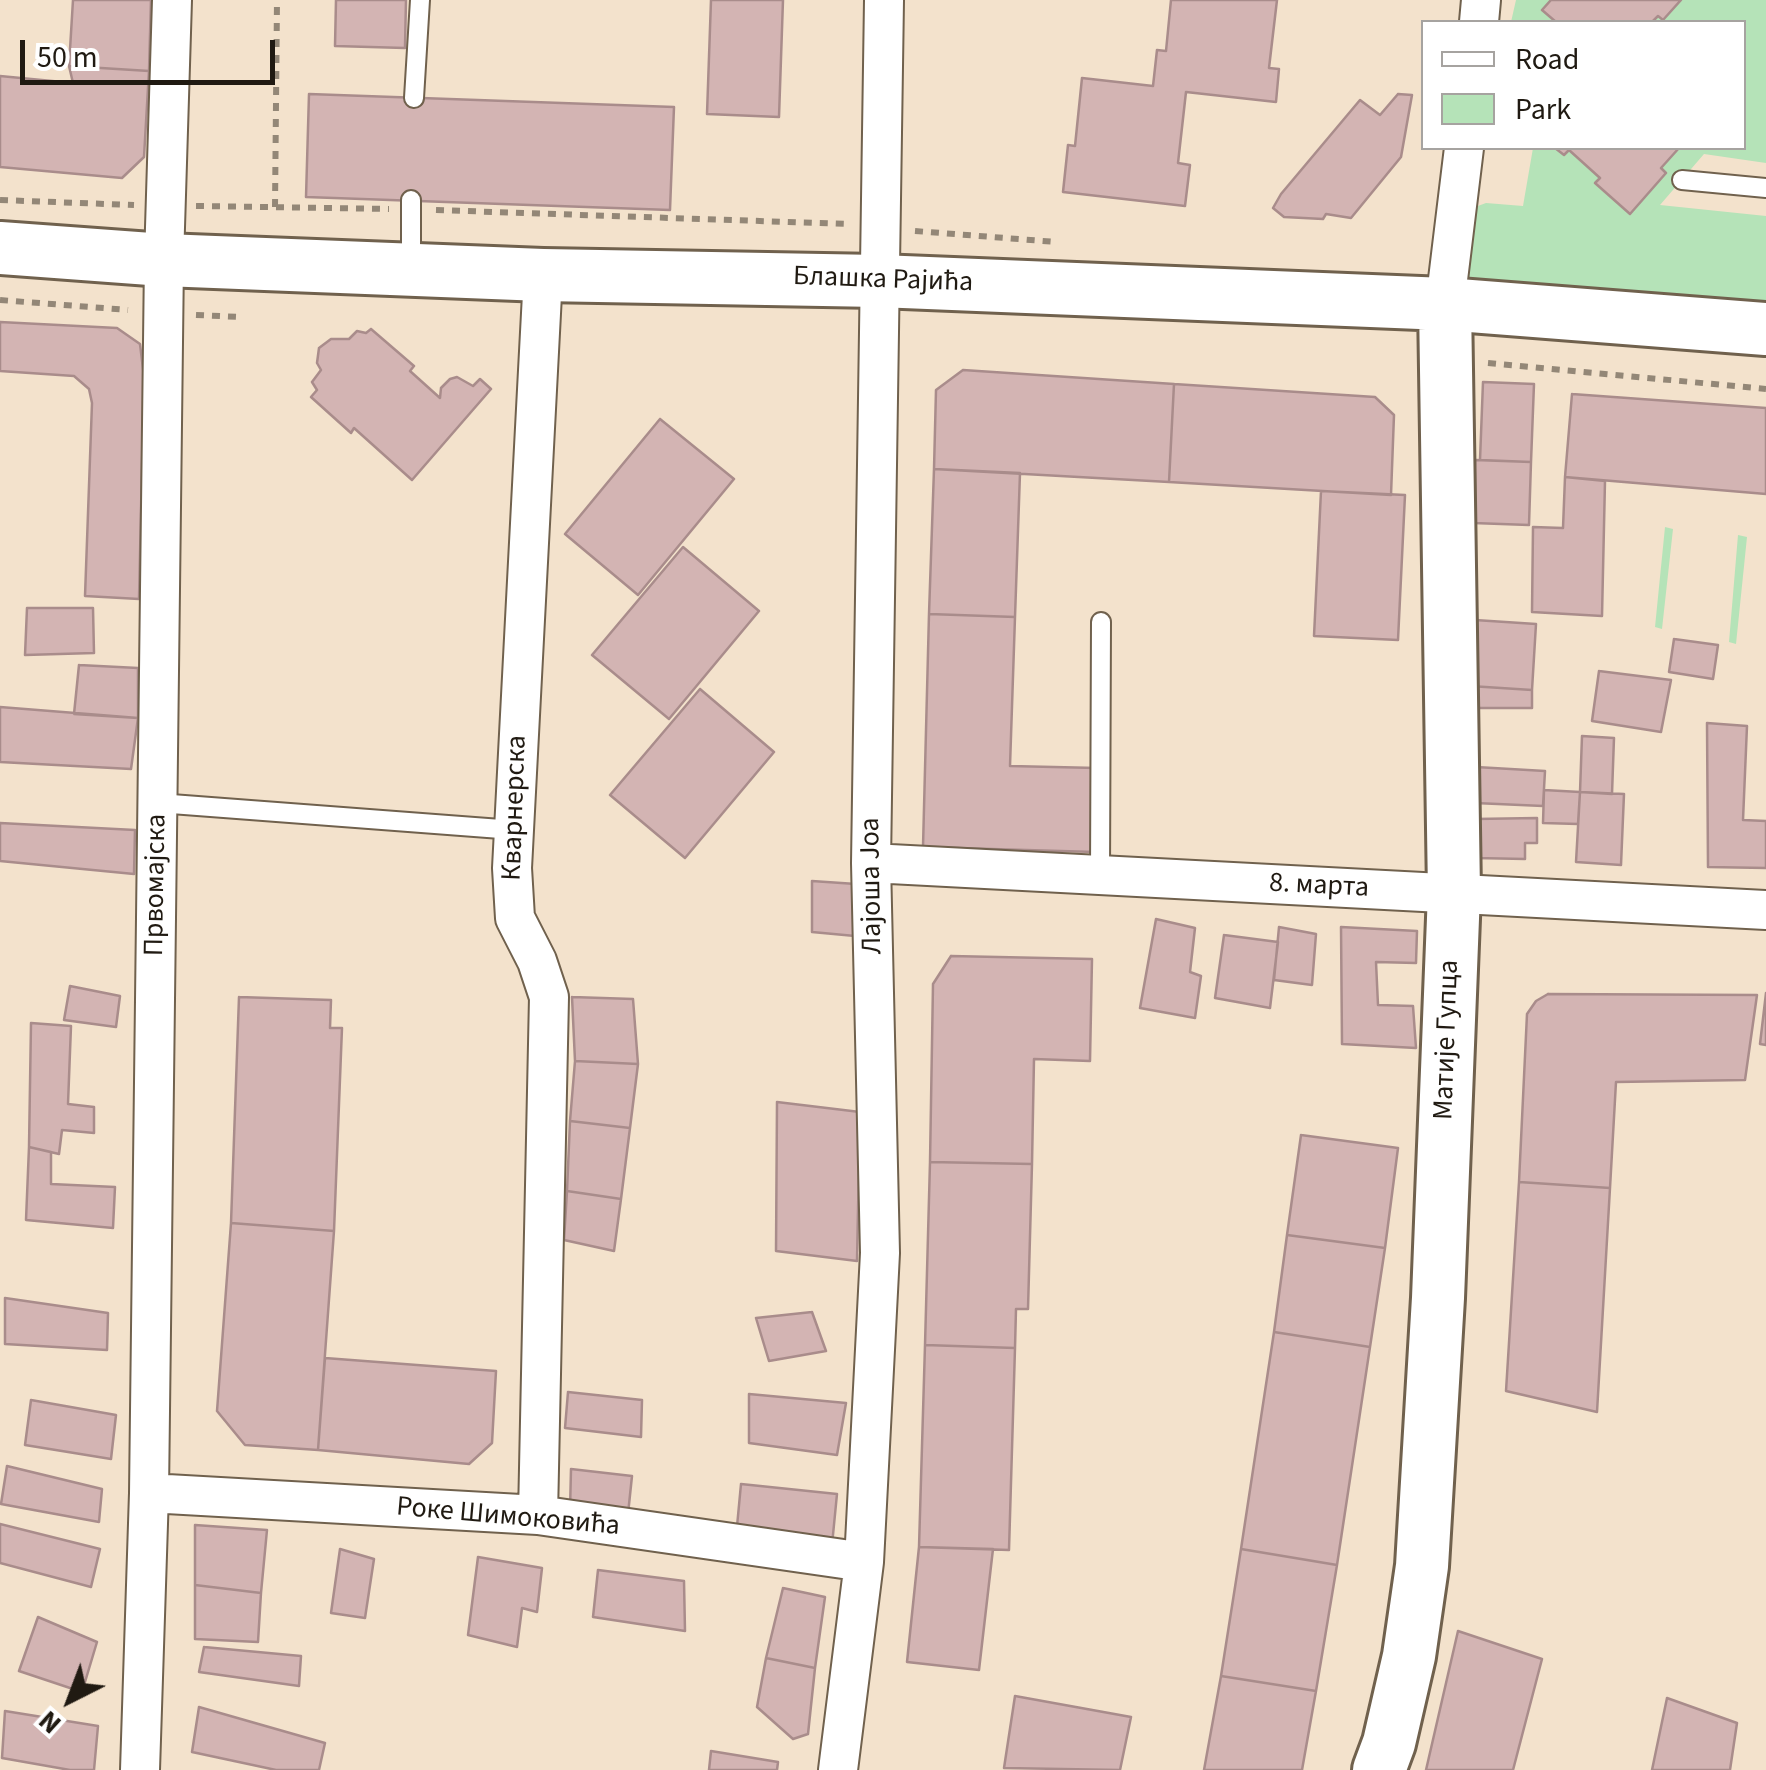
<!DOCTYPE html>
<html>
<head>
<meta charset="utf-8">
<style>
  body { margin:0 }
  #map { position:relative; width:1766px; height:1770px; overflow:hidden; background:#f3e2cc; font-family:"Source Sans 3",sans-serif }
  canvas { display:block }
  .legend { position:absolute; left:1421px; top:20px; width:325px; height:130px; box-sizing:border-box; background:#fff; border:2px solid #a6a3a0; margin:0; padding:12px 18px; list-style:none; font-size:30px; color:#201a12 }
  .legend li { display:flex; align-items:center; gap:20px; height:50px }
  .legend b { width:50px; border:2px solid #a6a3a0 }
  .north { position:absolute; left:20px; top:1650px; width:100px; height:100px; -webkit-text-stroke:8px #fff; paint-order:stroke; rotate:222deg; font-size:28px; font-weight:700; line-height:40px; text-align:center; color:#201a12 }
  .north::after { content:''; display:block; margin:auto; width:35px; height:45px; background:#201a12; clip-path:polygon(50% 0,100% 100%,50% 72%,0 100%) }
  .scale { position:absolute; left:20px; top:40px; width:255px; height:45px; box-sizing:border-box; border:5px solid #201a12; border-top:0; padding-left:12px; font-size:30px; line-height:35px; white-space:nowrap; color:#201a12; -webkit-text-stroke:8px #fff; paint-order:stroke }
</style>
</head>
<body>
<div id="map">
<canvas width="1766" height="1770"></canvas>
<ul class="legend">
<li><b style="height:12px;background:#fff"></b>Road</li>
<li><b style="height:28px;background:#b5e3b8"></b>Park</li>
</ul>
<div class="north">N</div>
<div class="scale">50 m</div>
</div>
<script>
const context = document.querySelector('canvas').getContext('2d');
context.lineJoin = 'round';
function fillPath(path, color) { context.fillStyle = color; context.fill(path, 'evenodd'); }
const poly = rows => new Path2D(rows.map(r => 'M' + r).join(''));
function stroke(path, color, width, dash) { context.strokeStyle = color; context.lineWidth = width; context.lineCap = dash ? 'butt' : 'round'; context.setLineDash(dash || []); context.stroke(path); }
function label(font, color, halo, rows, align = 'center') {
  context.font = font + ' "Source Sans 3",sans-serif'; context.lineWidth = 9; context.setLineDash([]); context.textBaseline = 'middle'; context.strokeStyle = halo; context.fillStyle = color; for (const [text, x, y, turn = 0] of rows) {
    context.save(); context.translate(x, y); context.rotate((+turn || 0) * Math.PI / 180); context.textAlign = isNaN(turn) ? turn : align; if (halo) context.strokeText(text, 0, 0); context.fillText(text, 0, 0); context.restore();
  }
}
fillPath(poly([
  [1516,0,1551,0,1543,10,1556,22,1511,22],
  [1681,0,1766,0,1766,163,1704,154,1660,205,1766,216,1766,329,1445,304,1456,214,1486,203,1523,206,1533,148,1555,148,1564,155,1569,150,1600,178,1595,184,1630,214,1666,174,1661,168,1679,148,1744,148,1744,22,1652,22],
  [1665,527,1673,529,1662,629,1655,627],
  [1738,535,1747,537,1736,644,1729,642]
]), '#b5e3b8');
const building = poly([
  [73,0,151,0,149,71,69,66,73,0],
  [336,0,406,0,405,48,335,46,336,0],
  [711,0,783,0,779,117,707,114,711,0],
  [1171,0,1277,0,1269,68,1279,69,1276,102,1186,92,1178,163,1190,165,1185,206,1063,192,1068,145,1075,146,1082,78,1153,86,1157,50,1166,51,1171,0],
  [1551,0,1681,0,1663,20,1658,16,1652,22,1556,22,1542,10,1551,0],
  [69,66,149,71,144,157,122,178,0,167,0,76,73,83,69,66],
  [309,94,674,107,670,210,306,197,309,94],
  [1398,94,1412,95,1401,157,1351,218,1326,214,1323,219,1284,217,1273,208,1281,194,1360,100,1380,115,1398,94],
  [1555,148,1679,148,1661,168,1666,173,1630,214,1595,183,1600,178,1569,150,1564,155,1555,148],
  [0,322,117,328,140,344,144,377,139,599,85,596,92,403,89,389,74,376,0,371,0,322],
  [371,329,414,366,410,371,440,398,441,388,450,379,457,377,473,386,480,379,491,389,412,480,354,428,351,433,311,397,317,390,312,382,321,370,317,363,319,348,331,339,349,339,357,331,366,333,371,329],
  [963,370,1174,384,1169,482,934,469,936,390,963,370],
  [1483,382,1534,384,1531,462,1480,460,1483,382],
  [1174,384,1375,397,1394,415,1391,495,1169,482,1174,384],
  [1572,394,1766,408,1766,494,1565,477,1572,394],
  [660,419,734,479,638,595,565,534,660,419],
  [1475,460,1531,462,1529,525,1473,523,1475,460],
  [934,469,1020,473,1015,617,929,614,934,469],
  [1565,477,1605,481,1602,616,1532,612,1533,527,1563,528,1565,477],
  [1321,491,1405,495,1398,640,1314,636,1321,491],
  [683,547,759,611,669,719,592,655,683,547],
  [27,608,93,608,94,653,25,655,27,608],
  [929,614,1015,617,1010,766,1097,768,1095,852,923,847,929,614],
  [1475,620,1536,624,1532,690,1470,686,1475,620],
  [1674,639,1718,645,1713,679,1669,672,1674,639],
  [79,665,138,668,138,718,74,714,79,665],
  [1599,671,1671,680,1661,732,1592,721,1599,671],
  [1470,686,1532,690,1532,708,1468,708,1470,686],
  [700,689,774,752,685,858,610,795,700,689],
  [0,707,138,718,131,769,0,762,0,707],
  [1707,723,1747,726,1743,820,1766,821,1766,868,1708,867,1707,723],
  [1582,736,1614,738,1612,794,1580,792,1582,736],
  [1476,767,1545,771,1543,806,1475,803,1476,767],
  [1544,790,1580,792,1578,824,1543,823,1544,790],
  [1580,792,1624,794,1621,865,1576,862,1580,792],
  [1537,818,1537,843,1525,843,1525,859,1475,858,1475,819,1537,818],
  [0,823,135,830,134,874,0,861,0,823],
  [812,881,856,884,855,936,812,932,812,881],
  [1156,919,1195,928,1190,972,1201,976,1195,1018,1140,1008,1156,919],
  [1279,927,1316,934,1312,985,1274,980,1279,927],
  [1341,927,1417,931,1416,963,1376,962,1378,1005,1413,1006,1416,1048,1342,1044,1341,927],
  [1224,935,1278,942,1270,1008,1215,998,1224,935],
  [951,956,1092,959,1090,1061,1034,1059,1032,1164,930,1162,933,984,951,956],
  [70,986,120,996,116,1027,64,1020,70,986],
  [1766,993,1766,1045,1760,1044,1766,993],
  [1548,994,1757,995,1745,1080,1616,1082,1610,1188,1519,1182,1527,1014,1536,1001,1548,994],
  [239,997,331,1000,330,1028,342,1028,334,1231,231,1223,239,997],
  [572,997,633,999,638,1064,575,1061,572,997],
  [31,1023,71,1026,68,1104,94,1107,94,1133,62,1130,59,1154,29,1147,31,1023],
  [575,1061,638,1064,630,1128,570,1121,575,1061],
  [777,1102,860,1112,857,1261,776,1251,777,1102],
  [570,1121,630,1128,621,1199,567,1191,570,1121],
  [1301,1135,1398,1148,1385,1248,1287,1235,1301,1135],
  [29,1147,51,1152,51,1184,115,1187,113,1228,26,1220,29,1147],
  [930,1162,1032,1164,1028,1309,1016,1309,1015,1348,925,1345,930,1162],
  [1519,1182,1610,1188,1597,1412,1506,1391,1519,1182],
  [567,1191,621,1199,614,1251,564,1240,567,1191],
  [231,1223,334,1231,318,1450,245,1445,217,1411,231,1223],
  [1287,1235,1385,1248,1370,1347,1274,1332,1287,1235],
  [5,1298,108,1313,107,1350,5,1344,5,1298],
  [812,1312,826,1351,769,1361,756,1318,812,1312],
  [1274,1332,1370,1347,1337,1565,1241,1549,1274,1332],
  [925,1345,1015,1348,1009,1550,919,1547,925,1345],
  [325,1358,496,1371,492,1443,469,1464,318,1450,325,1358],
  [568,1392,642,1400,641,1437,565,1428,568,1392],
  [749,1394,846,1403,837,1455,749,1443,749,1394],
  [31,1400,116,1415,111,1459,25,1445,31,1400],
  [7,1466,102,1489,99,1522,1,1504,7,1466],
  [571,1469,632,1476,628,1514,570,1510,571,1469],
  [741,1484,837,1494,832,1545,736,1537,741,1484],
  [0,1524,100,1549,91,1587,0,1563,0,1524],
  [195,1525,267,1530,261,1593,195,1585,195,1525],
  [919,1547,993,1549,979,1670,907,1662,919,1547],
  [340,1549,374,1559,365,1618,331,1613,340,1549],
  [1241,1549,1337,1565,1316,1691,1221,1676,1241,1549],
  [478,1557,542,1568,537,1612,522,1608,517,1647,468,1635,478,1557],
  [598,1570,684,1581,685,1631,593,1617,598,1570],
  [195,1585,261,1593,258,1642,195,1639,195,1585],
  [783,1588,825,1597,815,1668,766,1658,783,1588],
  [38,1617,97,1642,82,1692,19,1671,38,1617],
  [1458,1631,1542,1659,1513,1770,1426,1770,1458,1631],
  [204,1647,301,1656,299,1686,199,1672,204,1647],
  [766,1658,815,1668,808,1734,793,1739,757,1707,766,1658],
  [1221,1676,1316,1691,1302,1770,1204,1770,1221,1676],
  [1015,1696,1131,1717,1120,1770,1004,1768,1015,1696],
  [1667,1698,1737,1723,1730,1770,1652,1770,1667,1698],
  [199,1707,325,1743,319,1770,276,1770,192,1752,199,1707],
  [5,1711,98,1726,94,1770,70,1770,2,1758,5,1711],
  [711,1751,778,1762,777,1770,709,1770,711,1751]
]);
fillPath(building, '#d3b4b3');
stroke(building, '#a98c8b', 2.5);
const lane = poly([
  [414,98,420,0],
  [1682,180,1766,188],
  [411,265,411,200],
  [158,803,514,830],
  [1100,874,1101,622]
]);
const street = poly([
  [1479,22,1481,0],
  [1445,304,1464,148],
  [871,863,1766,910],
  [149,1493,538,1515,864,1562],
  [538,1515,549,997,537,961,515,918,512,868,543,275],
  [140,1770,149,1493,164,260,172,0],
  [838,1770,864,1562,880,1253,871,863,884,0]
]);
const secondary = poly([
  [0,248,164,260,543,275,879,281,1445,304,1766,329],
  [1379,1770,1389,1743,1409,1656,1422,1566,1438,1298,1454,893,1445,304]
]);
stroke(lane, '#70614d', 22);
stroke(street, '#70614d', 42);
stroke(secondary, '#70614d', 58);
stroke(poly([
  [0,200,134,205],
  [196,206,389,209],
  [275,207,277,0],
  [436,210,848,224],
  [915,231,1057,242],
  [0,300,128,310],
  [196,315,241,317],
  [1488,363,1766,389]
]), '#938777', 6, [8, 8]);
stroke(lane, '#fff', 18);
stroke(street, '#fff', 38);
stroke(secondary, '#fff', 52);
label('28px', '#201a12', '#fff', [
  ["Блашка Рајића",883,281,2],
  ["Кварнерска",516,808,-88],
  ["Првомајска",157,885,-89],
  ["Лајоша Јоа",873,886,-91],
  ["8. марта",1319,887,3],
  ["Матије Гупца",1448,1040,-88],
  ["Роке Шимоковића",508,1518,5]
]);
</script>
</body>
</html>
